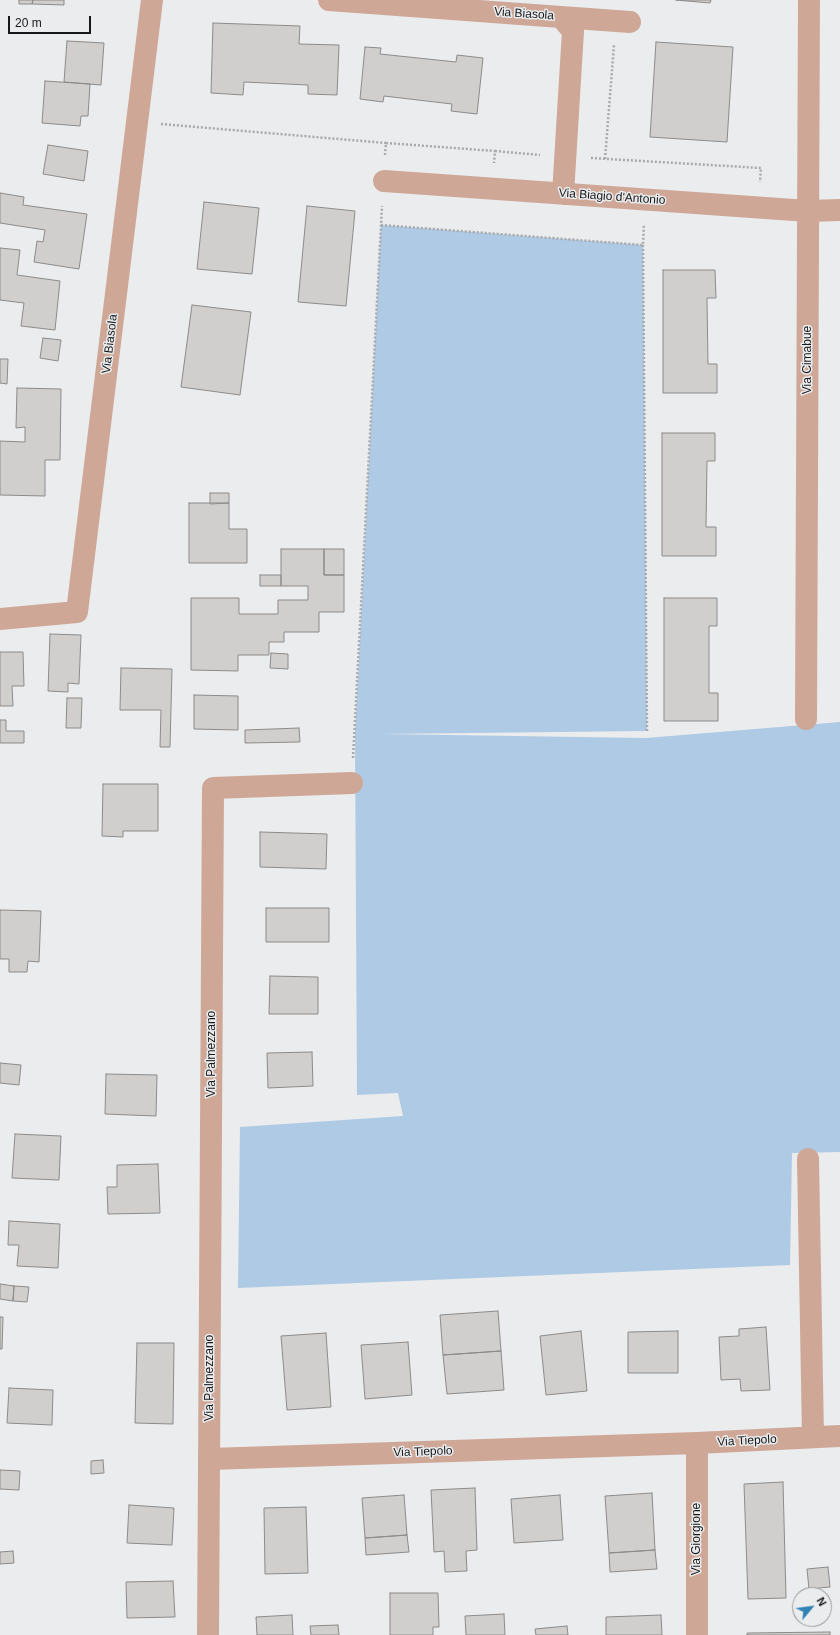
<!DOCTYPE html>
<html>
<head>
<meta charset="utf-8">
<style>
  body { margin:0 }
  #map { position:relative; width:840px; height:1635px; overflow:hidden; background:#eaecee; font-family:Helvetica,sans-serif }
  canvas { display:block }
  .north { position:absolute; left:792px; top:1587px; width:40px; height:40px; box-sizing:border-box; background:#eaecee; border:1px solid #959798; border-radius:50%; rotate:61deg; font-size:11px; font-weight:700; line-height:16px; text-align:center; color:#161718 }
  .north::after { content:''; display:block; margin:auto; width:14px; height:18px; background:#3182b3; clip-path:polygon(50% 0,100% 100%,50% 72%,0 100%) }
  .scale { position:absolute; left:8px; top:16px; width:83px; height:18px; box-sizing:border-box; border:2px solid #161718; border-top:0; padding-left:5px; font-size:12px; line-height:14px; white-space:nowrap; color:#161718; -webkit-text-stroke:3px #eaecee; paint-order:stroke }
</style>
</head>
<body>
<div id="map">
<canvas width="840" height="1635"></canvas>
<div class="north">N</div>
<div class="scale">20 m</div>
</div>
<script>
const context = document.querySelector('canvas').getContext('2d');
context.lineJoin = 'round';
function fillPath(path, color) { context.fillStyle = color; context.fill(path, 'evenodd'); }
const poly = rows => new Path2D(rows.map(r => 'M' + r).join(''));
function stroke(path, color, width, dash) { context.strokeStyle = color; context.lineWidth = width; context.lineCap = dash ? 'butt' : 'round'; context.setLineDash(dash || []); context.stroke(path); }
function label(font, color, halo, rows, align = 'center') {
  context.font = font + ' Helvetica,sans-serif'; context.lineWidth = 3; context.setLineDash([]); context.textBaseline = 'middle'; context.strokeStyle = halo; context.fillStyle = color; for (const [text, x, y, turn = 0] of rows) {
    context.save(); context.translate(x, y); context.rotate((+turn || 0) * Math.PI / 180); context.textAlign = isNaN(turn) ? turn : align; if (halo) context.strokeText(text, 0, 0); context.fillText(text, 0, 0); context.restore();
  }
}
fillPath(poly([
  [381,225,643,245,647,731,381,734,646,738,840,722,840,1152,792,1153,790,1265,238,1288,240,1127,403,1116,398,1093,357,1095,355,734]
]), '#afcae4');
const building = poly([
  [19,0,33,0,32,4,19,4,19,0],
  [33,0,64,0,64,5,32,4,33,0],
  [676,0,711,0,710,3,676,0],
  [213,23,300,26,299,44,339,45,337,95,308,94,308,85,244,82,243,95,211,93,213,23],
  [67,41,104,43,101,85,64,82,67,41],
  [656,42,733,47,727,142,650,137,656,42],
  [365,47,381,48,380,54,456,62,457,55,483,58,477,114,451,111,452,104,384,96,383,102,360,99,365,47],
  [45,81,90,84,88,116,81,116,80,126,42,123,45,81],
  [48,145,88,151,84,181,43,174,48,145],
  [0,193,24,197,23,205,87,214,79,269,34,262,37,241,43,242,45,230,0,223,0,193],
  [204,202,259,208,252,274,197,269,204,202],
  [307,206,355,211,346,306,298,302,307,206],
  [0,248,20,250,17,275,60,281,55,330,21,326,24,303,0,300,0,248],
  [663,270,715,270,716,298,707,298,708,364,717,364,717,393,663,393,663,270],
  [192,305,251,312,240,395,181,387,192,305],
  [43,338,61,340,58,361,40,358,43,338],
  [0,359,8,359,7,384,0,383,0,359],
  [17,388,61,389,60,460,45,460,45,496,0,495,0,441,25,442,25,427,16,428,17,388],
  [662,433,715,433,715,461,707,461,706,527,716,527,716,556,662,556,662,433],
  [210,493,229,493,229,503,210,504,210,493],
  [189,503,229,503,229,529,247,529,247,563,189,563,189,503],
  [281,549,324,549,324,575,344,575,344,612,319,612,319,632,284,632,284,642,269,642,269,655,238,655,238,671,191,670,191,598,239,598,239,614,278,614,278,600,308,600,308,586,281,586,281,549],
  [324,549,344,549,344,575,324,575,324,549],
  [260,575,281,575,281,586,260,586,260,575],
  [664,598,717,598,717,626,709,626,709,693,718,693,718,721,664,721,664,598],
  [50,634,81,635,79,684,68,683,68,692,48,691,50,634],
  [0,652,23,652,24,686,12,686,13,706,0,706,0,652],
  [271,653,288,654,288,669,270,668,271,653],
  [121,668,172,669,170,747,160,747,161,710,120,710,121,668],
  [194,695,238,696,238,730,194,729,194,695],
  [67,698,82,698,81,728,66,728,67,698],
  [0,720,6,720,6,731,24,731,24,743,0,743,0,720],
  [299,728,300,742,245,743,245,730,299,728],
  [103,784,158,784,158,831,123,831,123,837,102,836,103,784],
  [260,832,327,834,326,869,260,867,260,832],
  [266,908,329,908,329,942,266,942,266,908],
  [0,910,41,911,39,962,28,961,27,972,9,972,9,959,0,959,0,910],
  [270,976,318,977,318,1014,269,1014,270,976],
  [312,1052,313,1086,268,1088,267,1053,312,1052],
  [0,1063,21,1065,19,1085,0,1083,0,1063],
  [106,1074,157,1075,156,1116,105,1114,106,1074],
  [15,1134,61,1136,59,1180,12,1178,15,1134],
  [158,1164,160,1213,108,1214,107,1187,117,1187,117,1165,158,1164],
  [9,1221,60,1224,58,1268,17,1266,19,1245,8,1245,9,1221],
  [0,1284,14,1286,13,1301,0,1299,0,1284],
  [14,1286,29,1287,27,1302,13,1301,14,1286],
  [498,1311,501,1351,443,1355,440,1315,498,1311],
  [0,1317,3,1317,2,1349,0,1349,0,1317],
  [766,1327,770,1390,741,1391,740,1379,721,1380,719,1337,739,1336,739,1329,766,1327],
  [581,1331,587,1391,546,1395,540,1336,581,1331],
  [678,1331,678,1373,628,1373,628,1332,678,1331],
  [326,1333,331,1407,287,1410,281,1336,326,1333],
  [408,1342,412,1395,365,1399,361,1345,408,1342],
  [137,1343,174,1343,173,1424,135,1423,137,1343],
  [501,1351,504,1390,447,1394,443,1355,501,1351],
  [9,1388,53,1390,52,1425,7,1423,9,1388],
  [103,1460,104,1473,91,1474,91,1461,103,1460],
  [0,1470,20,1471,19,1490,0,1489,0,1470],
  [783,1482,786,1598,748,1599,744,1484,783,1482],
  [475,1488,477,1550,466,1551,467,1571,445,1572,444,1551,434,1552,431,1490,475,1488],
  [652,1493,655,1550,609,1553,605,1496,652,1493],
  [404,1495,407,1535,365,1538,362,1498,404,1495],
  [560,1495,563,1540,514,1543,511,1499,560,1495],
  [129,1505,174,1508,172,1545,127,1543,129,1505],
  [306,1507,308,1573,265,1574,264,1508,306,1507],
  [407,1535,409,1552,366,1555,365,1538,407,1535],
  [655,1550,657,1569,610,1572,609,1553,655,1550],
  [13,1551,14,1563,0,1564,0,1552,13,1551],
  [828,1567,830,1587,809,1589,807,1569,828,1567],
  [173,1581,175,1617,127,1618,126,1582,173,1581],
  [390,1593,438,1593,439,1627,433,1627,433,1635,390,1635,390,1593],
  [504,1614,505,1635,466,1635,465,1616,504,1614],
  [292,1615,293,1635,257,1635,256,1617,292,1615],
  [661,1615,662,1635,606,1635,606,1617,661,1615],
  [338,1625,339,1635,311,1635,310,1626,338,1625],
  [567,1626,568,1635,536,1635,535,1629,567,1626],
  [830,1632,830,1635,747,1635,747,1633,830,1632]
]);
fillPath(building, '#d1cfcd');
stroke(building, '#8d8b89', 1);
stroke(poly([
  [161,124,386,143,385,155],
  [386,143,495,151,494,163],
  [495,151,540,155],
  [591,158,761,168,760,182],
  [605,159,614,45],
  [381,225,643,245,644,224],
  [643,245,647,731],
  [353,758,382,206]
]), '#a8a9ab', 2.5, [2, 2]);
stroke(poly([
  [329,0,561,17,573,31,563,194],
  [561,17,630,22],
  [384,181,808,211,840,210],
  [0,619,77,612,152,0],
  [806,719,809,0],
  [808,1159,813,1437],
  [210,1459,697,1443,840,1436],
  [208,1635,213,788,352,783],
  [697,1635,697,1443]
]), '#cea796', 22);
label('12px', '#161718', '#eaecee', [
  ["Via Biasola",524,14,4],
  ["Via Biagio d'Antonio",612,197,4],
  ["Via Biasola",110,344,-83],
  ["Via Cimabue",808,360,-90],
  ["Via Palmezzano",212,1054,-90],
  ["Via Palmezzano",210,1378,-90],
  ["Via Tiepolo",747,1441,-3],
  ["Via Tiepolo",423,1452,-2],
  ["Via Giorgione",697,1539,-90]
]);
</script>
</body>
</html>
